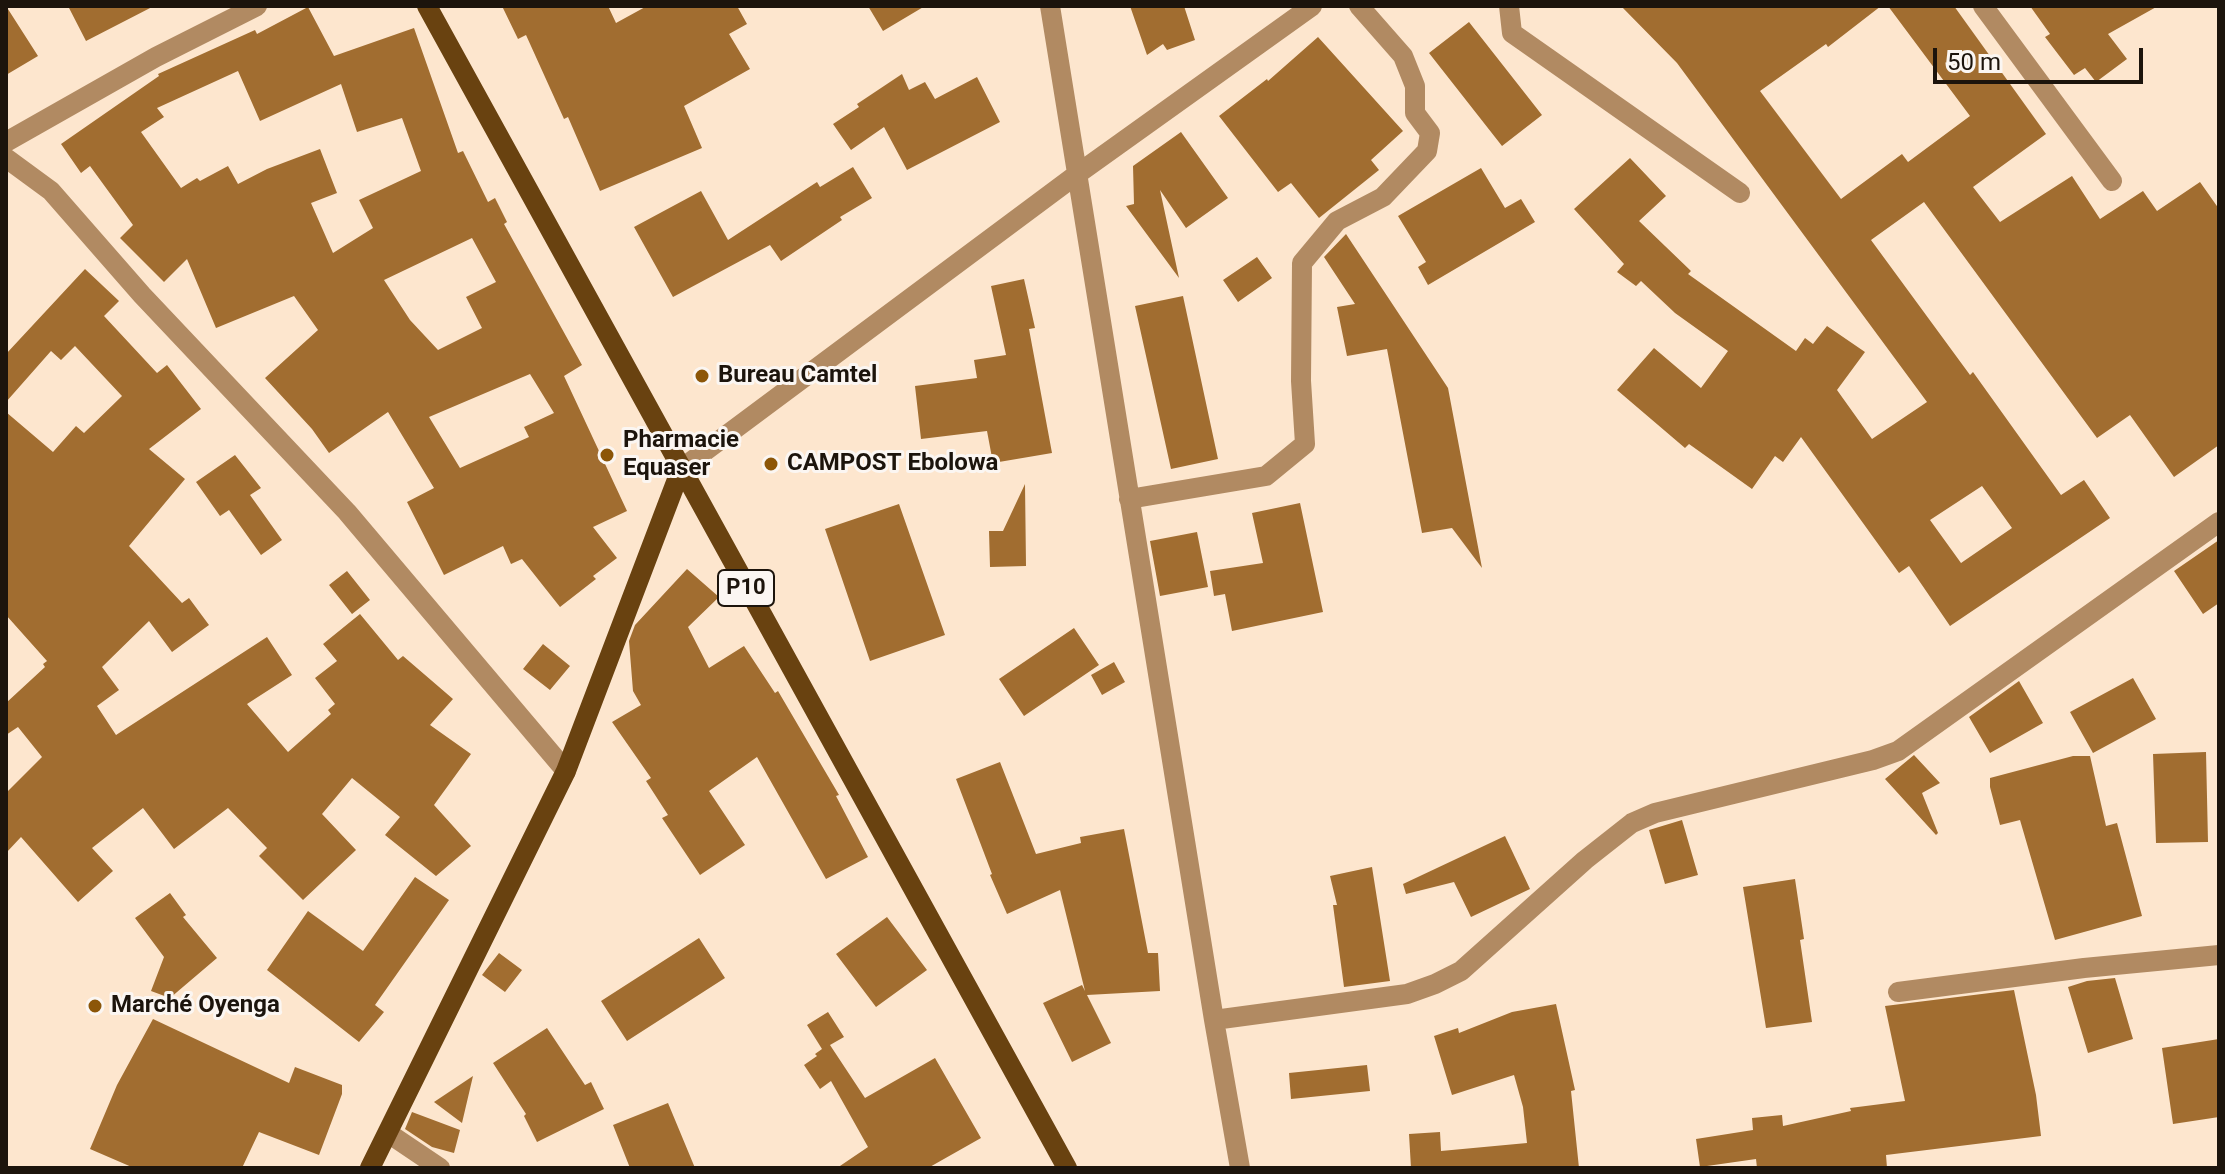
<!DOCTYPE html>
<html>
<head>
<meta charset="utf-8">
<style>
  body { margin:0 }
  #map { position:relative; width:2225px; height:1174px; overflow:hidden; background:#fde6ce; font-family:Roboto,sans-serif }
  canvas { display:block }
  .frame { position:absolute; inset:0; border:8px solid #1c140c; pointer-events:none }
  .scale { position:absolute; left:1933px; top:48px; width:210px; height:36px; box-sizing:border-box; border:4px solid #1c140c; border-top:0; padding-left:10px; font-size:24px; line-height:28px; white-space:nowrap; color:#1c140c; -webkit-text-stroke:6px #fbf6f2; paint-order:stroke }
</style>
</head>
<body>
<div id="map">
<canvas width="2225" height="1174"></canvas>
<div class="frame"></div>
<div class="scale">50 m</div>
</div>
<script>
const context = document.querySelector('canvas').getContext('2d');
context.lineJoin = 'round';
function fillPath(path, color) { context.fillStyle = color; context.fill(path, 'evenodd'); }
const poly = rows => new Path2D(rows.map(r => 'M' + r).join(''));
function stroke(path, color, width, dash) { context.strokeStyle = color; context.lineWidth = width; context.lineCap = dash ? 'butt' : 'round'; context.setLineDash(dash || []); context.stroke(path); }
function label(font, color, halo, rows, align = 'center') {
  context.font = font + ' Roboto,sans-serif'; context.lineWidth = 6; context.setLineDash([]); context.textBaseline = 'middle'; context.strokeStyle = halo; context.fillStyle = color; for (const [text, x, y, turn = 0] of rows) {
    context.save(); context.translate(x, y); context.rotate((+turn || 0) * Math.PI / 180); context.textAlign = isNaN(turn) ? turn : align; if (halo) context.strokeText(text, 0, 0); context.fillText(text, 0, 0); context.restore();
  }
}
fillPath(poly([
  [6,6,38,56,6,75],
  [68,6,154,6,86,41],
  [502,6,608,6,616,23,647,6,737,6,747,24,729,34,750,69,684,106,702,148,600,191,568,117,564,119,526,35,518,39],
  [868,6,925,6,883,31],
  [1130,6,1184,6,1195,40,1167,50,1163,44,1147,55],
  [1621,6,1881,6,1828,47,1826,44,1760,91,1841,199,1902,154,1908,162,1970,116,1888,6,1954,6,2046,134,1973,187,2000,222,2072,176,2100,219,2143,191,2157,211,2200,182,2219,209,2219,445,2174,477,2130,415,2097,438,1924,202,1871,240,1970,375,1973,372,2061,495,2084,480,2110,518,1950,626,1909,566,1899,573,1801,437,1783,462,1775,456,1752,489,1689,444,1685,448,1617,390,1654,348,1701,388,1728,351,1675,313,1641,281,1636,286,1617,272,1624,264,1574,209,1630,158,1666,196,1639,221,1691,271,1688,274,1796,351,1805,338,1813,344,1827,326,1865,352,1837,390,1872,439,1927,402,1677,63],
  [1982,486,2012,528,1961,563,1930,520],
  [2030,6,2158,6,2108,34,2127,59,2096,82,2085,68,2074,75,2045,37,2050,34],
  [308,7,334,56,414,28,458,153,463,151,488,202,495,198,507,222,504,224,582,365,564,376,627,511,593,527,617,558,593,576,596,579,560,607,522,559,511,564,503,546,444,575,407,502,434,488,388,412,329,453,312,429,265,378,318,330,294,296,216,328,187,259,164,282,120,238,133,225,90,166,81,173,61,144,159,76,158,74,255,30,257,34],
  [238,71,260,121,341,84,357,132,402,118,421,171,359,200,373,228,333,253,311,203,337,193,320,149,267,169,238,184,228,166,200,181,197,178,181,188,141,132,164,117,157,108],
  [472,238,496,282,466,297,482,328,438,350,410,320,384,280],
  [530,374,554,413,524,427,529,437,460,468,429,417],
  [1469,22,1542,115,1502,146,1429,53],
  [1318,37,1403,131,1371,160,1379,170,1319,218,1291,183,1278,192,1219,116,1267,79,1268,81],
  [902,74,909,90,925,82,935,99,977,77,1000,122,907,170,884,127,851,150,833,124,859,107,857,104],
  [1181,132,1228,198,1186,228,1160,190,1179,278,1126,206,1134,204,1133,166],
  [853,167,872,198,840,217,842,220,781,261,770,245,673,297,634,227,701,191,728,240,817,182,820,187],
  [1481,168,1505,208,1521,199,1535,222,1428,285,1418,267,1426,262,1398,216],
  [1346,234,1448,388,1482,568,1452,528,1422,533,1387,349,1347,356,1337,307,1355,304,1324,257],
  [1257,257,1272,278,1238,302,1223,280],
  [85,269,119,301,104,316,157,373,167,365,201,409,149,449,185,479,129,546,182,603,189,598,209,625,172,652,149,621,102,667,119,690,97,706,116,735,267,637,292,675,247,704,288,752,331,714,328,710,335,704,315,678,337,661,323,644,360,614,398,660,403,656,453,699,430,725,471,754,434,805,471,846,436,876,385,835,400,817,352,778,322,814,356,850,303,900,259,856,267,848,228,808,174,849,143,808,92,848,113,871,78,902,21,837,6,853,6,793,42,757,18,727,6,735,6,703,45,667,43,664,47,661,6,615,6,412,53,452,76,426,84,433,122,396,75,346,61,360,51,351,6,402,6,354],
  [1024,279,1035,328,1029,329,1052,453,993,463,987,431,921,439,915,386,977,378,974,360,1006,355,991,286],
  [1183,296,1218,459,1171,469,1135,306],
  [235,455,261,488,250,495,282,540,261,555,229,510,220,516,196,482],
  [1025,484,1026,566,990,567,989,531,1003,531],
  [1300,503,1323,612,1232,631,1225,594,1214,596,1210,571,1263,563,1252,513],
  [899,504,945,635,870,661,825,529],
  [1197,532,1208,587,1160,596,1150,541],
  [2219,540,2219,603,2203,614,2174,571],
  [687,569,719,597,688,627,709,668,744,646,775,693,778,691,839,795,836,796,868,857,826,879,757,757,709,791,745,845,700,875,662,818,668,815,646,781,651,778,612,722,641,705,633,691,629,641,635,625],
  [347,571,370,600,352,614,329,585],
  [1074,628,1099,665,1024,716,999,679],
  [543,644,570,666,550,690,523,669],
  [1114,662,1125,682,1102,695,1091,675],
  [2133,678,2156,719,2093,753,2070,712],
  [2019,681,2043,723,1990,753,1969,717],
  [2206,752,2208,842,2156,843,2153,754],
  [1914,755,1940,783,1922,793,1938,833,1936,835,1885,779],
  [2073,756,2090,756,2106,826,2117,823,2142,916,2055,940,2020,820,2000,825,1990,787,1990,778],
  [1000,762,1036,854,1081,843,1080,837,1124,829,1148,953,1158,953,1160,991,1087,995,1111,1043,1072,1062,1043,1003,1082,985,1085,991,1060,890,1007,914,990,875,992,874,956,779],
  [1682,820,1698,875,1665,884,1649,830],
  [1505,836,1530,889,1471,917,1454,882,1406,894,1403,884],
  [1372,867,1390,981,1344,987,1333,905,1337,905,1330,876],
  [415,877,449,900,375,1005,384,1012,359,1042,267,970,308,911,363,951],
  [1795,879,1804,939,1800,940,1812,1022,1766,1028,1743,887],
  [170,893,186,915,183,917,217,958,170,998,151,991,164,957,135,918],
  [887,917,927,970,876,1007,836,954],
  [699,938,725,978,627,1041,601,1001],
  [499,953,522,970,505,992,482,975],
  [2115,978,2133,1039,2088,1053,2068,987,2087,981],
  [2014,990,2036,1095,2041,1136,1886,1155,1887,1168,1757,1168,1756,1159,1700,1167,1696,1139,1753,1130,1752,1118,1782,1115,1783,1126,1851,1111,1850,1108,1905,1101,1885,1006],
  [1556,1004,1575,1090,1571,1091,1579,1168,1411,1168,1409,1134,1440,1132,1441,1151,1527,1143,1523,1107,1514,1075,1452,1095,1434,1036,1458,1028,1459,1033,1512,1012],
  [828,1012,844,1037,830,1045,865,1098,935,1058,981,1138,928,1168,837,1168,868,1147,831,1081,820,1089,804,1065,817,1056,815,1054,822,1049,807,1025],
  [153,1019,289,1083,295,1067,342,1085,342,1094,319,1155,259,1132,242,1168,134,1168,90,1149,117,1085],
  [547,1028,585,1085,591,1082,604,1109,537,1142,524,1116,526,1114,493,1063],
  [2219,1039,2219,1117,2173,1124,2162,1048],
  [1367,1065,1370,1091,1291,1099,1289,1073],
  [473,1076,462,1123,434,1102],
  [668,1103,695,1168,630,1168,613,1125],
  [412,1112,460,1130,454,1153,432,1147,405,1129]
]), '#a16d30');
stroke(poly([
  [1050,6,1214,1020,1240,1168],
  [1509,6,1512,33,1740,193],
  [1983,6,2112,181],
  [6,142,156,57,257,6],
  [6,158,51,191,142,295,347,512,566,771],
  [681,469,1076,175,1312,6],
  [1129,499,1266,476,1305,444,1301,381,1302,263,1337,221,1383,197,1427,151,1430,133,1415,113,1415,86,1403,56,1359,6],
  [1898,992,2084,968,2219,955],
  [1214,1020,1407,994,1435,984,1461,971,1585,860,1632,823,1655,813,1873,760,1898,751,2219,522],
  [388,1133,440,1168]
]), '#b18a62', 20);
stroke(poly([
  [427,6,1067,1168],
  [370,1168,566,771,681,469]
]), '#694210', 20);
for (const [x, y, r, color] of [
  [702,376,8,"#8c5608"],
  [607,455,8,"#8c5608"],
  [771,464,8,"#8c5608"],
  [95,1006,8,"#8c5608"]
]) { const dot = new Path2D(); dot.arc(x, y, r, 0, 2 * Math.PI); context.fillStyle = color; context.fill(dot); stroke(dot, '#fbf6f2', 3); }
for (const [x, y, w] of [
  [746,588,56]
]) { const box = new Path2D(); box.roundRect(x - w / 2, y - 18, w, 36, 6); context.fillStyle = '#fbf6f2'; context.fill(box); stroke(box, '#1c140c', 2); }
label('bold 22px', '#1c140c', null, [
  ["P10",746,588]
]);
label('bold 24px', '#1c140c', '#fbf6f2', [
  ["Bureau Camtel",718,376],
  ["Pharmacie",623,441],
  ["Equaser",623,469],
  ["CAMPOST Ebolowa",787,464],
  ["Marché Oyenga",111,1006]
], 'left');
</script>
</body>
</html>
